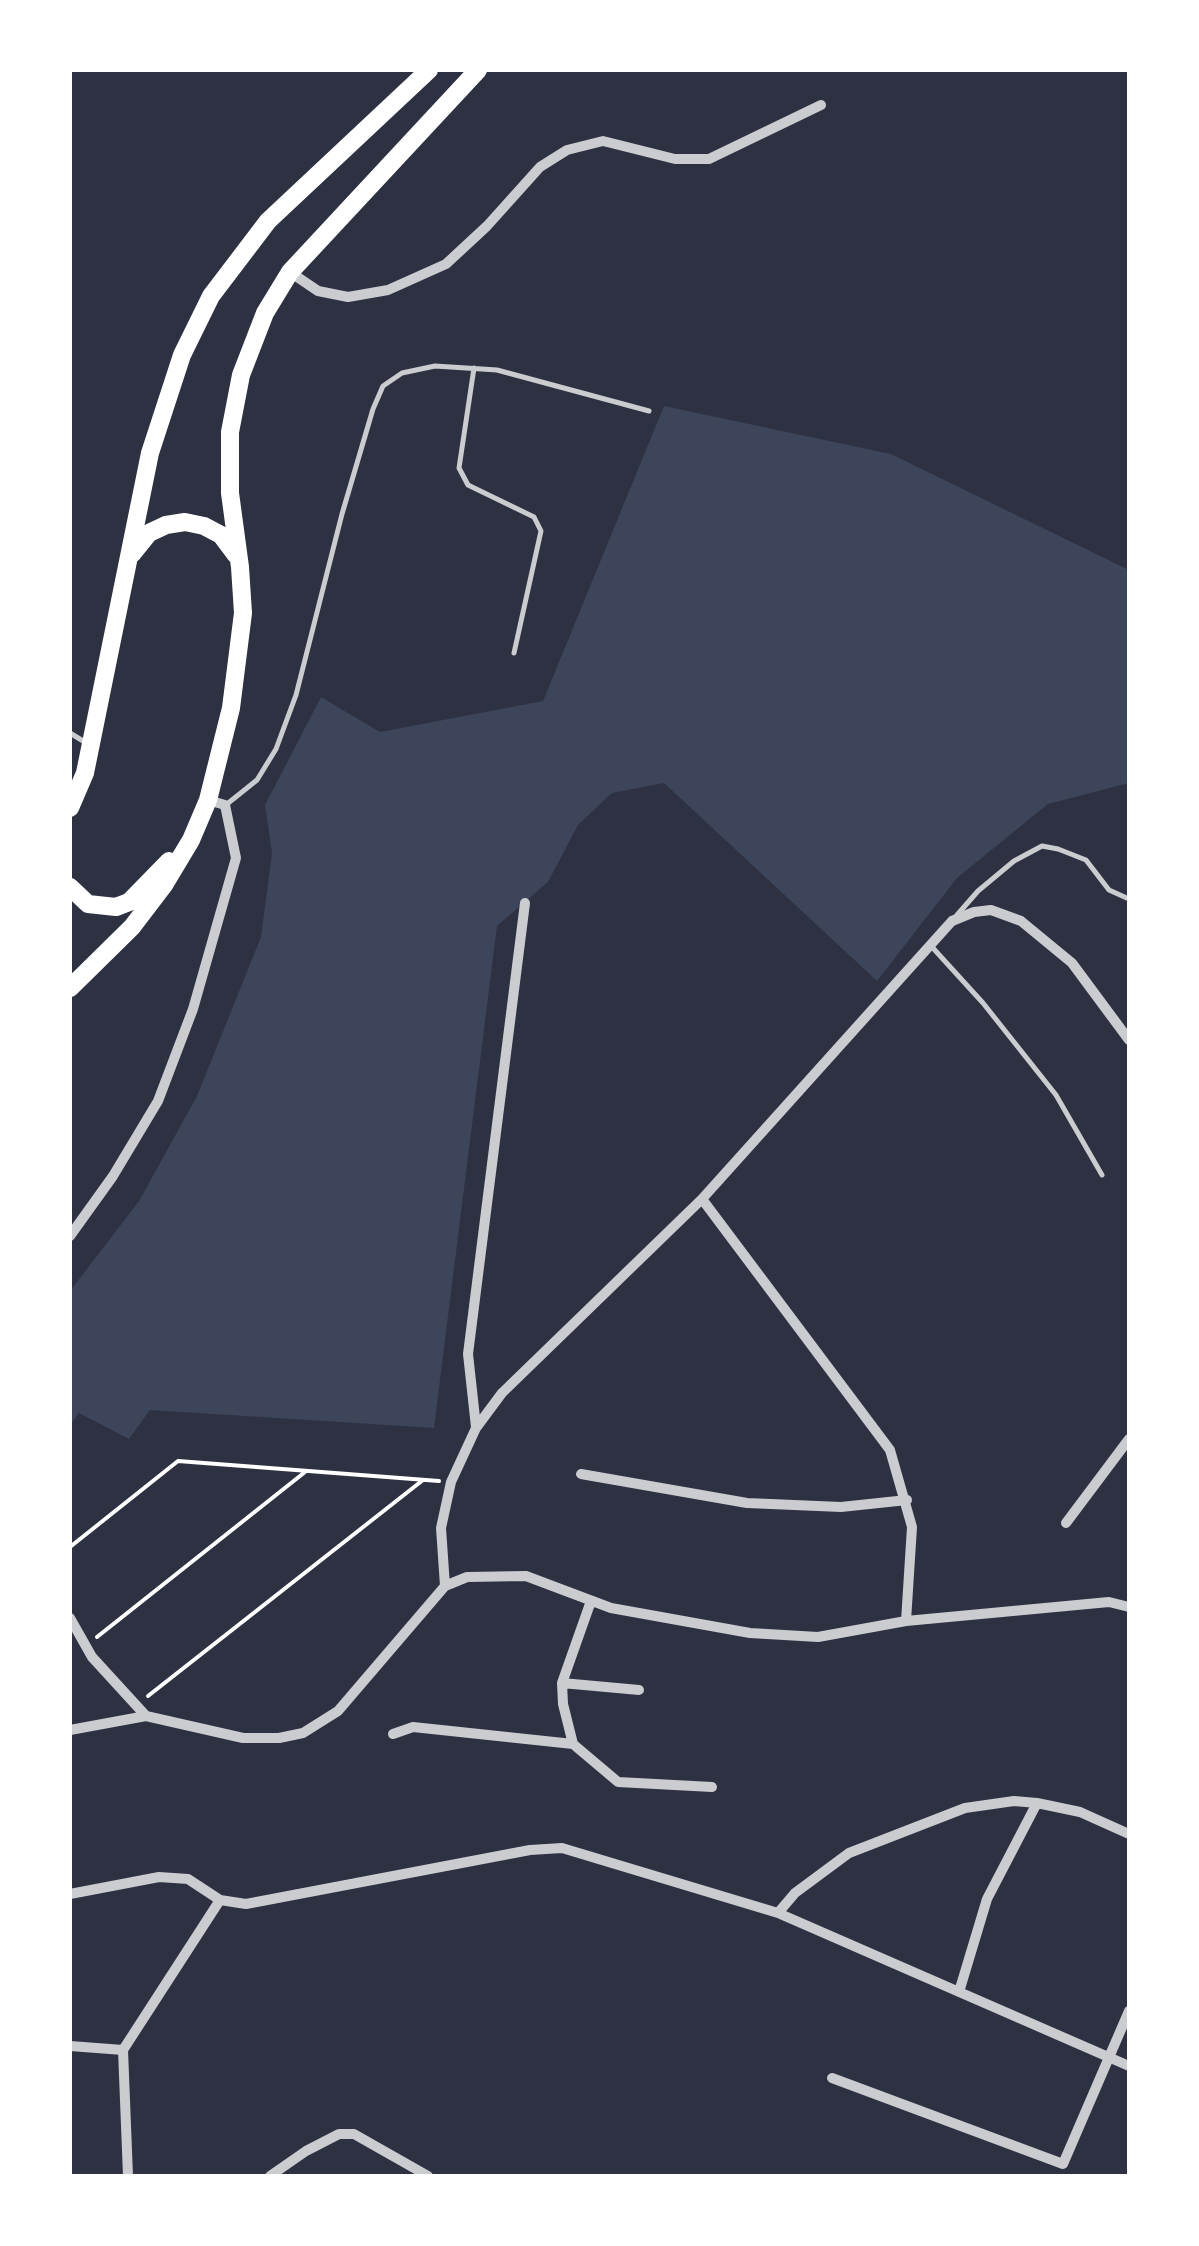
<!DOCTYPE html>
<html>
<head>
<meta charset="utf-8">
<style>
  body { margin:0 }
  #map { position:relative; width:1199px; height:2246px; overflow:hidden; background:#2d3142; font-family:"Noto Sans",sans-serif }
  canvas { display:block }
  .frame { position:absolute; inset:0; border:72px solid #fff; pointer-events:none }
</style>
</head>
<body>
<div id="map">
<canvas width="1199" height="2246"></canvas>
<div class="frame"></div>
</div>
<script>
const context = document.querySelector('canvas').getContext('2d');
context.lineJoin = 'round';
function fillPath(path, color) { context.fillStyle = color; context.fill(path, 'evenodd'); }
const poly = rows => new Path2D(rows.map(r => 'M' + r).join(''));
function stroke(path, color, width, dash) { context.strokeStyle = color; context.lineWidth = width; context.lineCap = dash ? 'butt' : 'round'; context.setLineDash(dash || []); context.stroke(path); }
fillPath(poly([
  [664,406,891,454,1129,570,1129,783,1048,804,957,878,877,981,664,783,612,793,578,825,548,882,497,926,434,1428,150,1410,129,1439,79,1413,70,1425,70,1291,139,1201,197,1096,261,937,272,853,265,805,321,697,380,732,543,701]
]), '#3c4559');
stroke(poly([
  [70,1547,178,1461,439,1481],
  [97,1637,305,1472],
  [148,1696,423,1480]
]), '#fff', 4);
stroke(poly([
  [474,368,459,468,468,485,534,517,541,531,514,653],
  [70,733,88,744],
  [227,804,257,780,276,749,296,695,342,514,373,409,383,386,402,373,435,366,497,370,649,411],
  [957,915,978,891,1014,861,1042,846,1058,849,1086,860,1109,890,1129,899],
  [932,947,983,1003,1056,1095,1102,1175]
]), '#caccd0', 5);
stroke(poly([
  [290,272,318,291,348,297,388,290,446,264,487,226,540,167,567,150,603,141,675,159,709,159,821,105],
  [702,1199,890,1450,912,1527,906,1621],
  [70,1236,113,1176,158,1101,193,1009,236,858,225,805,208,800],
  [476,1427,468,1354,525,903],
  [581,1474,747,1503,841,1507,907,1500],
  [1066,1523,1129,1439],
  [445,1586,441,1528,451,1482,476,1428,502,1393,702,1199,952,921,974,912,991,910,1021,921,1072,963,1129,1040],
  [591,1601,562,1683,563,1704,573,1744,618,1782,712,1787],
  [70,1618,92,1657,146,1716],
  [562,1683,639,1690],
  [70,1730,146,1716,243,1738,279,1738,303,1733,338,1711,445,1586,467,1577,526,1576,611,1608,750,1633,818,1637,906,1621,1109,1602,1129,1607],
  [393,1734,413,1727,573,1744],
  [70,1894,159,1877,188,1879,220,1900,246,1904,530,1850,562,1848,778,1913,1129,2066],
  [778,1913,795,1893,849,1853,965,1808,1014,1801,1037,1803,1080,1812,1129,1834],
  [959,1992,987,1899,1037,1803],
  [70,2046,123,2050],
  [832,2078,1063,2164,1129,2011],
  [128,2176,123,2050,220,1900],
  [270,2176,306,2151,339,2134,354,2134,428,2176]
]), '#caccd0', 10);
stroke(poly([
  [132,554,149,533,166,525,185,522,204,526,221,535,236,555],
  [70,808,85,773,150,453,182,355,211,296,268,221,429,70],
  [70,887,88,904,116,907,129,902,169,861],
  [70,988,132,927,164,885,191,840,208,800,231,708,243,613,240,567,230,493,230,432,241,375,265,313,290,272,478,70]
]), '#fff', 18);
</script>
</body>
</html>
